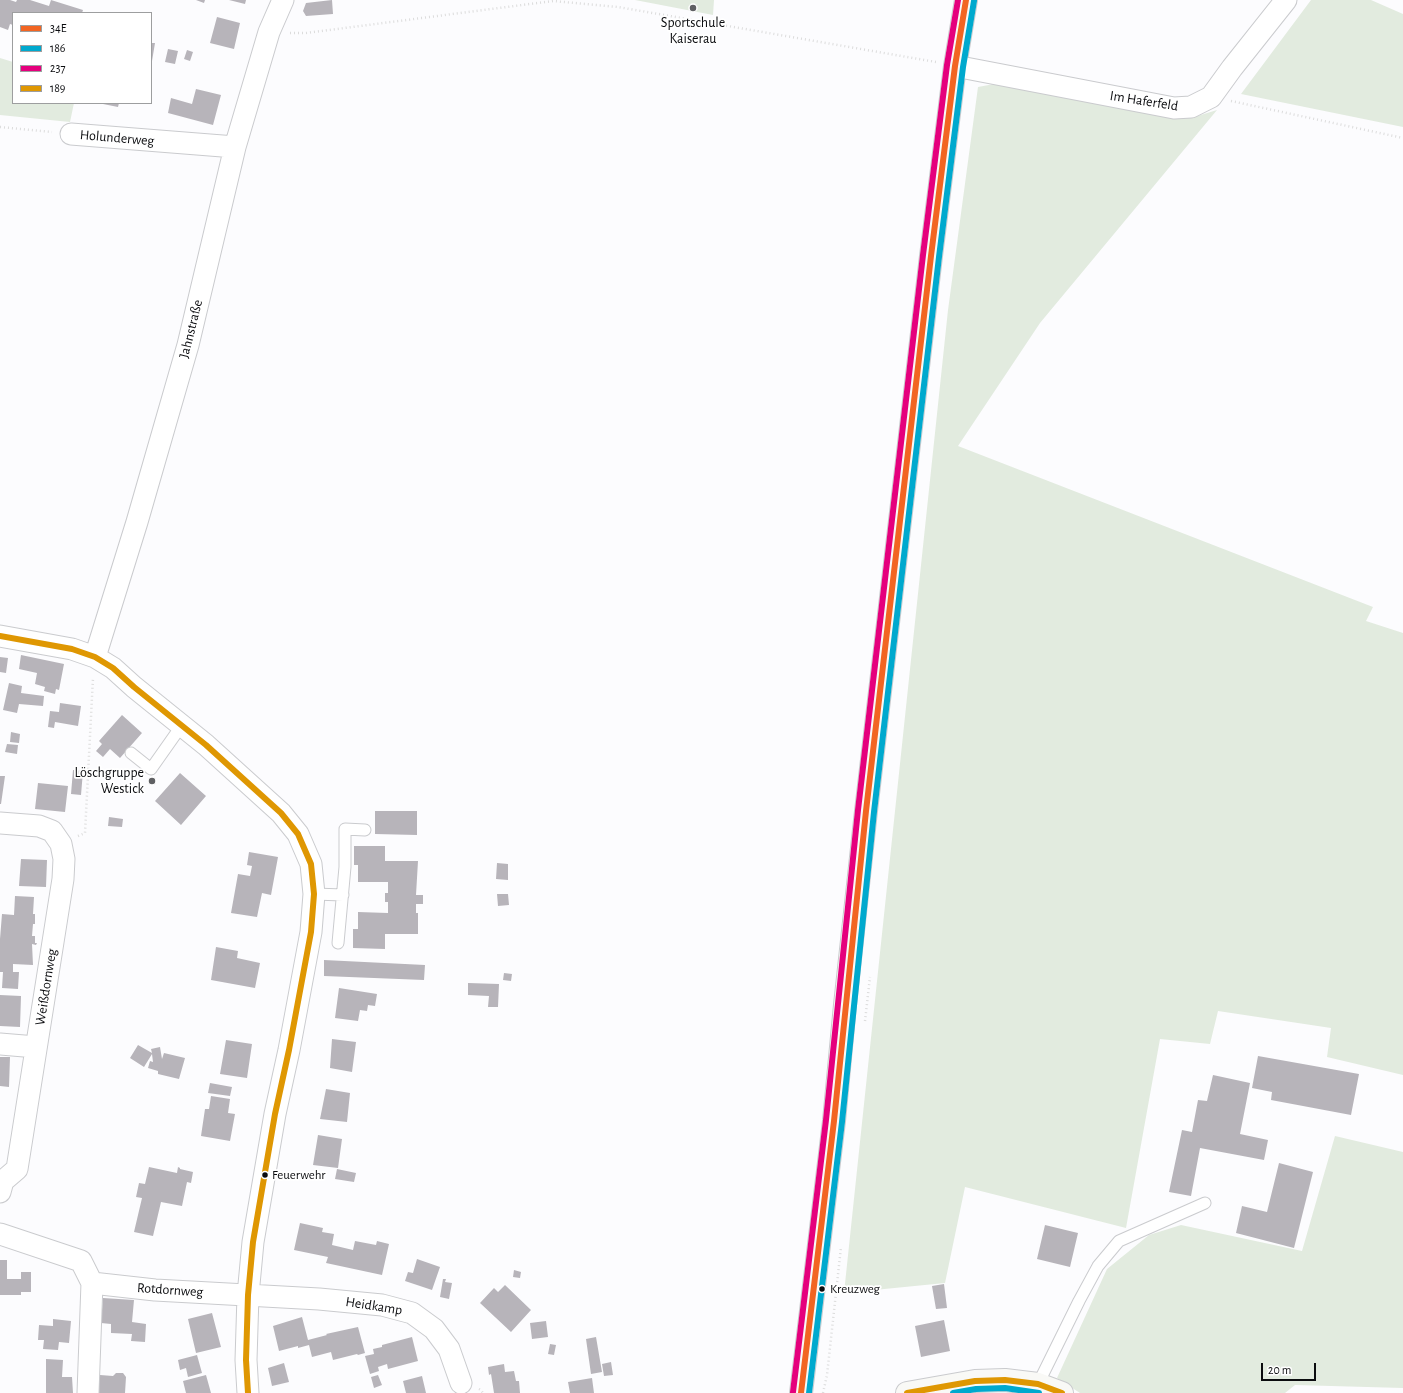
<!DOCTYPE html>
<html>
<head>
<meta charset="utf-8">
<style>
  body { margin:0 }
  #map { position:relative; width:1403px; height:1393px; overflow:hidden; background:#fcfcfe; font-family:"Alegreya Sans",sans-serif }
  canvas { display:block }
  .legend { position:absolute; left:12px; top:12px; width:140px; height:92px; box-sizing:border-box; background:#fff; border:1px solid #9d9e9f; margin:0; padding:5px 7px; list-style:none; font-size:12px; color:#0b0c0f }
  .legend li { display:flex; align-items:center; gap:8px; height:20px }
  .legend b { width:20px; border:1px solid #9d9e9f }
  .scale { position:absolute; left:1261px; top:1363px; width:55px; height:18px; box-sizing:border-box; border:2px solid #0b0c0f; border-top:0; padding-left:5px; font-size:12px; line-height:14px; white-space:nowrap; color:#0b0c0f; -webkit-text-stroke:3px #fff; paint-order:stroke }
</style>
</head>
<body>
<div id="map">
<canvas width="1403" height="1393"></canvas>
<ul class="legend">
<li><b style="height:5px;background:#f26522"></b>34E</li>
<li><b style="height:5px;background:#00a9ce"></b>186</li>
<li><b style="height:5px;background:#e5007d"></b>237</li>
<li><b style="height:5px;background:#df9702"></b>189</li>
</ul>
<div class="scale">20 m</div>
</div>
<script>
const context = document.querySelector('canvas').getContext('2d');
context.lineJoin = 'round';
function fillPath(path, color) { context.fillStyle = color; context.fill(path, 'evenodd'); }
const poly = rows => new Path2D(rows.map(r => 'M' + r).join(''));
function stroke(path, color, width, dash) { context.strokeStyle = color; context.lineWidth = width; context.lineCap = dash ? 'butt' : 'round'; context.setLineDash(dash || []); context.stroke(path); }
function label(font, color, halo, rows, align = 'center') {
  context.font = font + ' "Alegreya Sans",sans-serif'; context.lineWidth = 3.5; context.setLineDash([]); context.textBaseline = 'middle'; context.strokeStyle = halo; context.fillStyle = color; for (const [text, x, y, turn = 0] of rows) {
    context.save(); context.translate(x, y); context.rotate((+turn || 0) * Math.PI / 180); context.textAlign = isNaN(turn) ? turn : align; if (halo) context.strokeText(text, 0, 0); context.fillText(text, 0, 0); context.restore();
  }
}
fillPath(poly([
  [635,0,714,0,713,15],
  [1311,0,1371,0,1403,14,1403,127,1241,94],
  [0,58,13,62,13,103,74,103,70,122,0,115],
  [994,84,1191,118,1217,110,1040,323,958,446,1373,607,1366,621,1403,633,1403,1075,1327,1057,1331,1028,1218,1011,1210,1044,1160,1039,1126,1228,965,1187,945,1283,844,1293,948,310,978,87],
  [1335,1136,1403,1152,1403,1388,1295,1385,1285,1393,1080,1393,1057,1378,1107,1269,1149,1235,1181,1225,1302,1251]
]), '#e2ebdf');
fillPath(poly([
  [0,0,10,0,16,2,17,0,30,0,49,6,51,0,83,10,82,13,13,13,13,25,10,24,8,30,0,27],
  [196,0,205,0,204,3],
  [229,0,246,0,245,4],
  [332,0,333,14,306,16,303,11,306,3],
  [217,17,240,23,234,49,210,43],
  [151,43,155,43,152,61,151,60],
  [168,49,178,51,175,64,165,62],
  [187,50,193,52,190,61,184,59],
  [196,89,221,95,213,125,168,113,171,98,192,104],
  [98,103,119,103,118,107],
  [21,655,64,664,59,690,56,689,55,694,44,691,45,687,35,684,37,673,19,669],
  [0,657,8,658,6,673,0,672],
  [9,683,22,686,21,693,44,696,43,706,19,704,17,713,3,710],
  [60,703,81,706,78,726,55,722,54,728,48,727,50,711,59,712],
  [122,715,142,733,120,758,110,749,103,757,96,751,102,744,99,741],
  [11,732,20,734,19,743,10,742],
  [7,744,18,745,17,754,5,752],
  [73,770,83,771,81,795,71,794],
  [180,773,206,796,181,825,155,801],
  [0,776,5,776,1,804,0,804],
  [38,783,68,786,65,812,35,809],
  [375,811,417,811,417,835,375,834],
  [109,817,123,819,122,827,108,826],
  [354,846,385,846,385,861,418,861,416,895,423,895,423,904,416,904,416,913,418,913,418,934,385,934,385,949,353,948,353,929,358,929,358,912,388,913,388,902,385,902,385,893,388,893,388,882,358,882,358,865,354,865],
  [249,852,278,857,271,895,262,893,257,917,231,913,238,874,250,876,252,866,247,865],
  [21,859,47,860,46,887,19,886],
  [497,863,508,864,508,880,496,879],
  [497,894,508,894,509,905,498,906],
  [15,896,34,897,33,914,35,914,35,924,33,924,32,936,35,936,35,943,37,943,36,945,32,944,33,965,13,964,13,972,19,972,18,989,2,988,3,972,0,972,0,939,2,914,14,915],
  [216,947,238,951,237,958,260,963,255,988,211,980],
  [324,960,425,965,424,980,324,976],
  [504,973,512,974,511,981,503,980],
  [468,983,499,984,498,1007,488,1007,489,996,468,995],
  [339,988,377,994,375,1006,368,1005,367,1011,360,1010,358,1021,335,1018],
  [0,995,21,996,20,1027,0,1026],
  [332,1039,356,1042,352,1072,330,1068],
  [226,1040,252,1044,247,1078,220,1074],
  [138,1045,152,1053,151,1049,160,1047,162,1059,164,1053,185,1058,179,1079,158,1074,158,1071,148,1068,150,1061,153,1062,152,1054,144,1067,130,1058],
  [1258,1056,1359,1074,1351,1115,1271,1100,1272,1092,1252,1088],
  [0,1057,10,1057,9,1087,0,1086],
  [1213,1075,1250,1083,1240,1134,1268,1140,1264,1160,1200,1148,1191,1196,1169,1192,1182,1130,1192,1132,1198,1100,1207,1101],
  [210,1083,232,1087,230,1096,208,1093],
  [326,1089,350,1093,347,1122,320,1119],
  [211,1096,230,1099,228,1113,235,1114,230,1141,201,1136,205,1109,209,1109],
  [318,1135,342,1139,338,1168,313,1165],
  [1279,1163,1313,1172,1294,1248,1236,1233,1242,1206,1267,1212],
  [149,1167,177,1173,178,1167,180,1168,180,1169,193,1172,191,1183,187,1182,182,1206,161,1202,153,1236,134,1232,142,1198,136,1197,139,1183,145,1184],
  [337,1169,356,1173,354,1182,335,1179],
  [300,1223,323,1228,322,1232,334,1234,332,1245,353,1250,355,1241,376,1245,377,1241,389,1244,382,1275,326,1263,328,1257,294,1250],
  [1045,1225,1078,1233,1070,1267,1037,1259],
  [417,1259,440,1267,432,1290,405,1281,408,1272,413,1273],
  [0,1260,7,1260,7,1279,21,1279,21,1272,31,1272,31,1292,21,1292,21,1295,0,1295],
  [514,1270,521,1272,520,1278,513,1277],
  [443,1279,446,1279,445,1282,452,1283,449,1299,440,1297],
  [944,1284,947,1308,936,1309,932,1286],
  [505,1285,531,1310,511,1332,480,1303,494,1288,498,1292],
  [103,1298,134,1300,132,1322,146,1324,145,1342,131,1341,132,1334,111,1333,111,1324,101,1323],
  [212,1313,221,1347,196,1353,188,1319],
  [302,1317,308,1340,327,1335,326,1334,358,1327,365,1353,358,1355,357,1354,333,1360,331,1352,312,1357,309,1345,298,1348,298,1346,279,1351,273,1326],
  [53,1319,71,1321,69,1343,59,1342,58,1350,43,1349,44,1340,38,1340,39,1325,53,1326],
  [944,1320,950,1351,921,1357,915,1326],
  [546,1321,548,1337,532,1339,530,1323],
  [412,1337,418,1361,388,1369,387,1364,378,1367,379,1371,370,1374,365,1356,374,1354,373,1349,382,1347,382,1345],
  [596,1337,602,1372,591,1374,586,1339],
  [550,1344,556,1345,554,1355,548,1354],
  [197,1355,202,1373,188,1377,186,1368,180,1370,178,1360],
  [46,1359,63,1360,62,1377,72,1377,73,1393,46,1393],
  [611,1362,613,1375,604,1376,602,1364],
  [284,1363,289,1382,272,1386,268,1368],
  [504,1364,505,1372,514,1371,516,1381,519,1381,520,1393,494,1393,491,1374,489,1375,488,1367],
  [116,1373,123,1373,126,1377,125,1393,98,1393,100,1375,113,1376],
  [206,1375,211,1393,186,1393,183,1381],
  [378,1375,382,1385,374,1388,371,1377],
  [422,1376,426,1393,406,1393,403,1381],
  [592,1378,594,1393,570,1393,568,1382]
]), '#b7b4ba');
const lane = poly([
  [131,753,151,769,182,725],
  [314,894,343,895],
  [338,943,345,867,345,829,365,830],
  [1038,1384,1079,1301,1098,1266,1119,1241,1205,1203]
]);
const street = poly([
  [955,66,1174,108,1191,107,1211,97,1232,68,1286,0],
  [71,134,235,147],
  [0,636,72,649,95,657,113,668,134,687,206,745,281,813,298,834,311,864,314,894,311,932,289,1050,275,1114,253,1242,248,1295,246,1360,248,1393],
  [95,657,137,522,188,345,235,147,269,32,283,0],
  [0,823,39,826,52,831,61,844,64,859,63,879,17,1169,3,1181,0,1192],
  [0,1044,36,1047],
  [0,1234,81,1261,92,1283,155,1290,319,1299,382,1305,412,1313,434,1329,449,1349,461,1383],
  [88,1393,92,1283]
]);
const secondary = poly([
  [801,1393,834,1121,845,1005,866,811,931,256,955,66,966,0],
  [907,1393,975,1381,1005,1380,1038,1384,1062,1393]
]);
stroke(lane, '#cacbce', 13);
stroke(street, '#cacbce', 23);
stroke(secondary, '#cacbce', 24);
stroke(poly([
  [290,33,306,33,553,1,618,7,936,62],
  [1231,101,1403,138],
  [0,127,52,132],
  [78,836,85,833,93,678],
  [865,1021,870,977],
  [479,1389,481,1390,483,1393],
  [823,1393,827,1375,841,1247]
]), '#dcdcdc', 2.5, [1, 3]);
stroke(lane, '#fff', 11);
stroke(street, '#fff', 21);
stroke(secondary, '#f9f9f6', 22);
stroke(poly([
  [801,1393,834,1121,866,811,931,256,955,66,966,0]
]), '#f26522', 6);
stroke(poly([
  [809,1393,842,1122,874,812,939,257,963,67,974,1],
  [953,1393,976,1389,1005,1388,1039,1393]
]), '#00a9ce', 6);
stroke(poly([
  [793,1392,826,1120,858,810,923,255,947,65,958,0]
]), '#e5007d', 6);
stroke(poly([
  [0,636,72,649,95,657,113,668,134,687,206,745,281,813,298,834,311,864,314,894,311,932,289,1050,275,1114,253,1242,248,1295,246,1360,248,1393],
  [907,1393,975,1381,1005,1380,1038,1384,1062,1393]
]), '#df9702', 6);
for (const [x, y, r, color] of [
  [693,8,4,"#5f6063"],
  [152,781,4,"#5f6063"],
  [265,1175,3.5,"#0b0c0f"],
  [822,1289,3.5,"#0b0c0f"]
]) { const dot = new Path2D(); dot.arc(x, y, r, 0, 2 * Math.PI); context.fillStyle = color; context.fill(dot); stroke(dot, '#fff', 1.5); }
label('13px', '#0b0c0f', '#fff', [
  ["Feuerwehr",272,1175],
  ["Kreuzweg",830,1289]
], 'left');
label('14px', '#0b0c0f', '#fff', [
  ["Sportschule",693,23],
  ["Kaiserau",693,39],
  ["Löschgruppe",144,773,"right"],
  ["Westick",144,789,"right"]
]);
label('14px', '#0b0c0f', '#fff', [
  ["Im Haferfeld",1144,101,9],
  ["Holunderweg",117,138,5],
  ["Jahnstraße",191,329,-76],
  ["Weißdornweg",46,987,-81],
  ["Rotdornweg",170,1290,4],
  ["Heidkamp",374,1306,9]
]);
</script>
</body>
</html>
